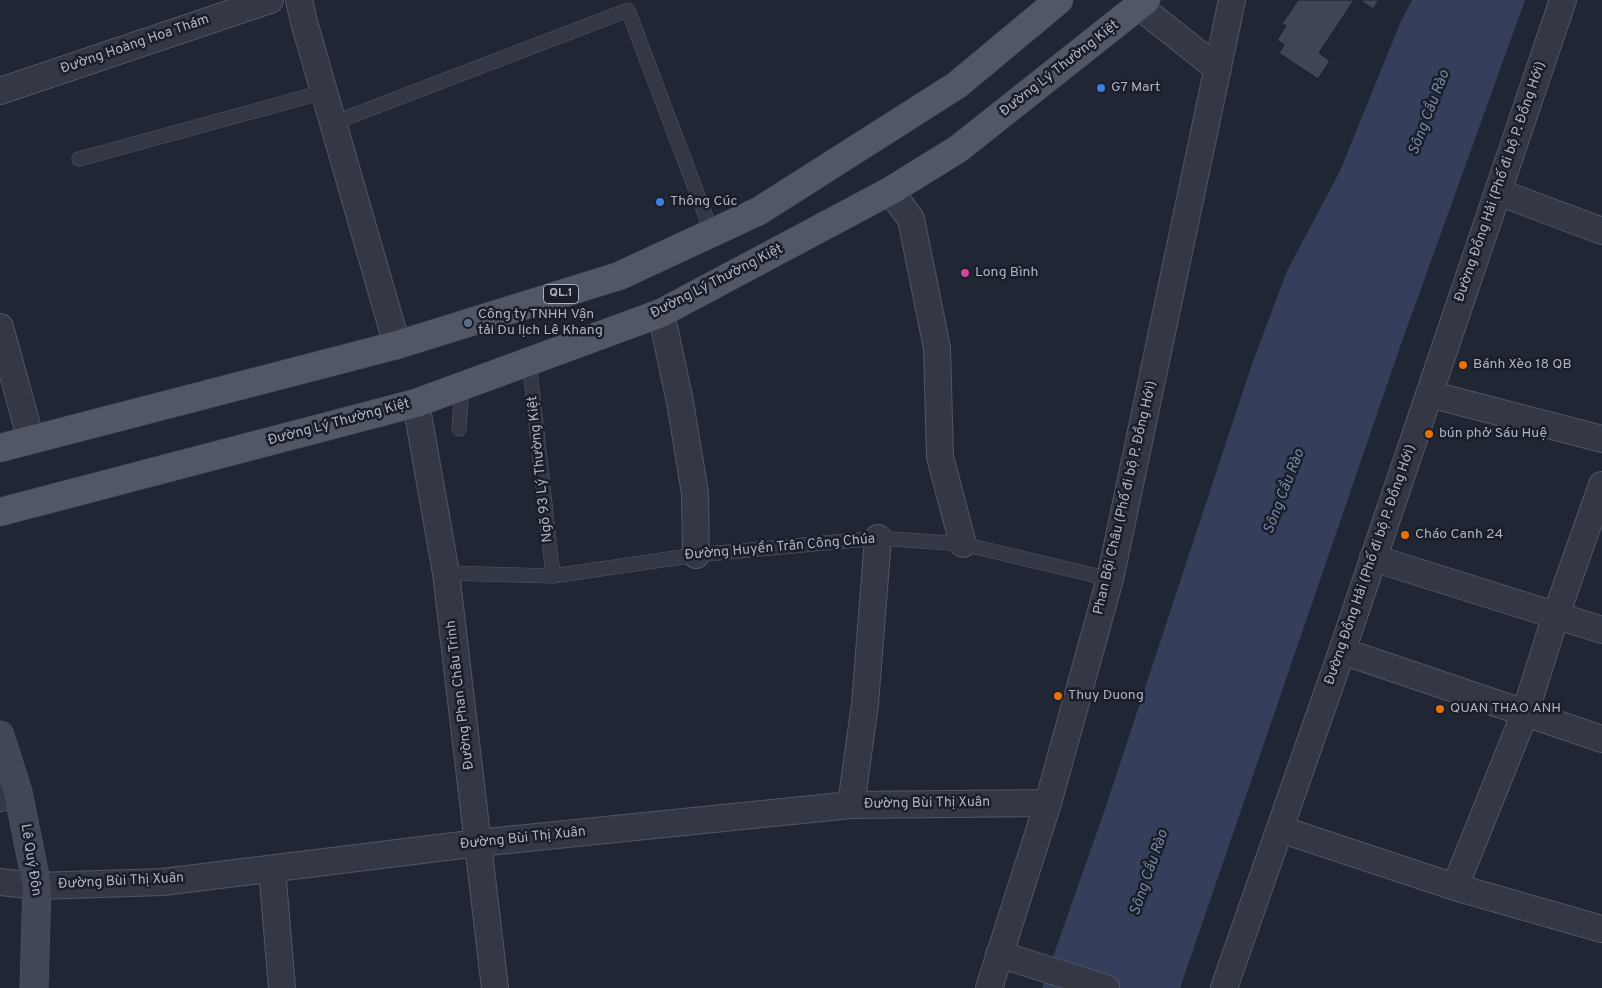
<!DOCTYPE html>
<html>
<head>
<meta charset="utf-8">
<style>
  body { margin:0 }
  canvas { display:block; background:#202634 }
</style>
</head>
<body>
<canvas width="1602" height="988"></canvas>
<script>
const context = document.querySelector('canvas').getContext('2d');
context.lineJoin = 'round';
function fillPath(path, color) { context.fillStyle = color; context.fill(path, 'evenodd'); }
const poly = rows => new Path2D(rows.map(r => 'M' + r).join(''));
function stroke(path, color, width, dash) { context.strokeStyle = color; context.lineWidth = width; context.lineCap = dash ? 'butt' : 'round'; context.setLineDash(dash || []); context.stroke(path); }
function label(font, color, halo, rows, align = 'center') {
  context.font = font + ' Overpass,sans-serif'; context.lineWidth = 5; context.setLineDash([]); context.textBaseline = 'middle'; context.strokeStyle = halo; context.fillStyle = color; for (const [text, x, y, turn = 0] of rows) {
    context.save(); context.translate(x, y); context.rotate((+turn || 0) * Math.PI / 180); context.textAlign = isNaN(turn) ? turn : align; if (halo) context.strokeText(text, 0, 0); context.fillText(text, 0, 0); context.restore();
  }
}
fillPath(poly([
  [1412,0,1525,0,1400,347,1180,988,1042,988,1104,812,1252,364,1287,271,1340,171,1401,21]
]), '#353f5b');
const building = poly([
  [1298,0,1354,0,1319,53,1330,61,1318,79,1279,53,1284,45,1277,40,1286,26,1282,24,1298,0],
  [1360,0,1379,0,1373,9,1360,0]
]);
fillPath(building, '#3f4557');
stroke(building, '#1b202c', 1);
const lane = poly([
  [333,123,628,10,712,233],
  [79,159,324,92],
  [529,361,553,576],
  [459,429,462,386],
  [446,573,553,576,696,555,878,538,963,544,1110,579]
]);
const street = poly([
  [299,0,304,22,397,345],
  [1139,6,1218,69],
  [0,91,270,0],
  [890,191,911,219,937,348,940,457,963,544],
  [1498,192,1602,231],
  [661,313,680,402,695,493,696,555],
  [0,327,31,440],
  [1429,394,1602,439],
  [416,403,446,573,495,988],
  [1373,558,1602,630],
  [1342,651,1602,739],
  [0,798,18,792],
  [851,805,865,704,878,538],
  [1280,829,1455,887,1602,929],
  [272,869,282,988],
  [0,882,37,886,163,882,478,843,851,805,1048,803],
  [1455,887,1525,713,1556,615,1602,485],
  [999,954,1106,988],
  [989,988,1048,803,1110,579,1232,0],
  [1224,988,1342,651,1563,0]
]);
const secondary = poly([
  [0,735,18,792,37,886,34,988]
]);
const primary = poly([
  [0,448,397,345,619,276,759,211,957,85,1059,0],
  [0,512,416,403,661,313,890,191,958,149,1146,0]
]);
stroke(lane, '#515563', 15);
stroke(street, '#515563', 28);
stroke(secondary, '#515563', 29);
stroke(primary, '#3d414f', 29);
stroke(lane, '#343845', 14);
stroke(street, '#343845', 26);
stroke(secondary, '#424758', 28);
stroke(primary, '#515765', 28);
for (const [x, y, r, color] of [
  [1101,88,5,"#3f7fe0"],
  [660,202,5,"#3f7fe0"],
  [965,273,5,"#d1479c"],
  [468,323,5,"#5c6f8a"],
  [1463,365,5,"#e8710a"],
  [1429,434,5,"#e8710a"],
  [1405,535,5,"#e8710a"],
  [1058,696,5,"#e8710a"],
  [1440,709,5,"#e8710a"]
]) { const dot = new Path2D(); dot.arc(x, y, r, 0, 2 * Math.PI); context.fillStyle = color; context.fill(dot); stroke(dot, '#191e29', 2); }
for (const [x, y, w] of [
  [561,294,35]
]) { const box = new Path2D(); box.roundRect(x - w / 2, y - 9.5, w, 19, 4); context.fillStyle = '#191e29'; context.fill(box); stroke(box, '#aeb2c2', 1); }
label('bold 12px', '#aeb2c2', null, [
  ["QL.1",561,294]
]);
label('14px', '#aeb2c2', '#191e29', [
  ["Đường Hoàng Hoa Thám",135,45,-19],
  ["Đường Lý Thường Kiệt",1060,69,-38],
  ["Đường Đồng Hải (Phố đi bộ P. Đồng Hới)",1501,182,-71],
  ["Đường Lý Thường Kiệt",717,282,-27],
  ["Đường Lý Thường Kiệt",339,423,-15],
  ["Ngõ 93 Lý Thường Kiệt",541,469,-96],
  ["Phan Bội Châu (Phố đi bộ P. Đồng Hới)",1126,498,-77],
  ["Đường Huyền Trân Công Chúa",780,548,-5],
  ["Đường Đồng Hải (Phố đi bộ P. Đồng Hới)",1371,565,-71],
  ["Đường Phan Châu Trinh",461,695,-97],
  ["Đường Bùi Thị Xuân",927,804,-1],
  ["Đường Bùi Thị Xuân",523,839,-6],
  ["Lê Quý Đôn",30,860,81],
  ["Đường Bùi Thị Xuân",121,882,-3]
]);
label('14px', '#aeb2c2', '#191e29', [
  ["G7 Mart",1111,88],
  ["Thông Cúc",670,202],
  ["Long Bình",975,273],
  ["Công ty TNHH Vận",478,315],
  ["tải Du lịch Lê Khang",478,331],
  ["Bánh Xèo 18 QB",1473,365],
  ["bún phở Sáu Huệ",1439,434],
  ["Cháo Canh 24",1415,535],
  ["Thuy Duong",1068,696],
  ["QUAN THAO ANH",1450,709]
], 'left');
label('italic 15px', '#7786a9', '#191e29', [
  ["Sông Cầu Rào",1430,113,-69],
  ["Sông Cầu Rào",1285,492,-69],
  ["Sông Cầu Rào",1150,873,-71]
]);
</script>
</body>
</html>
